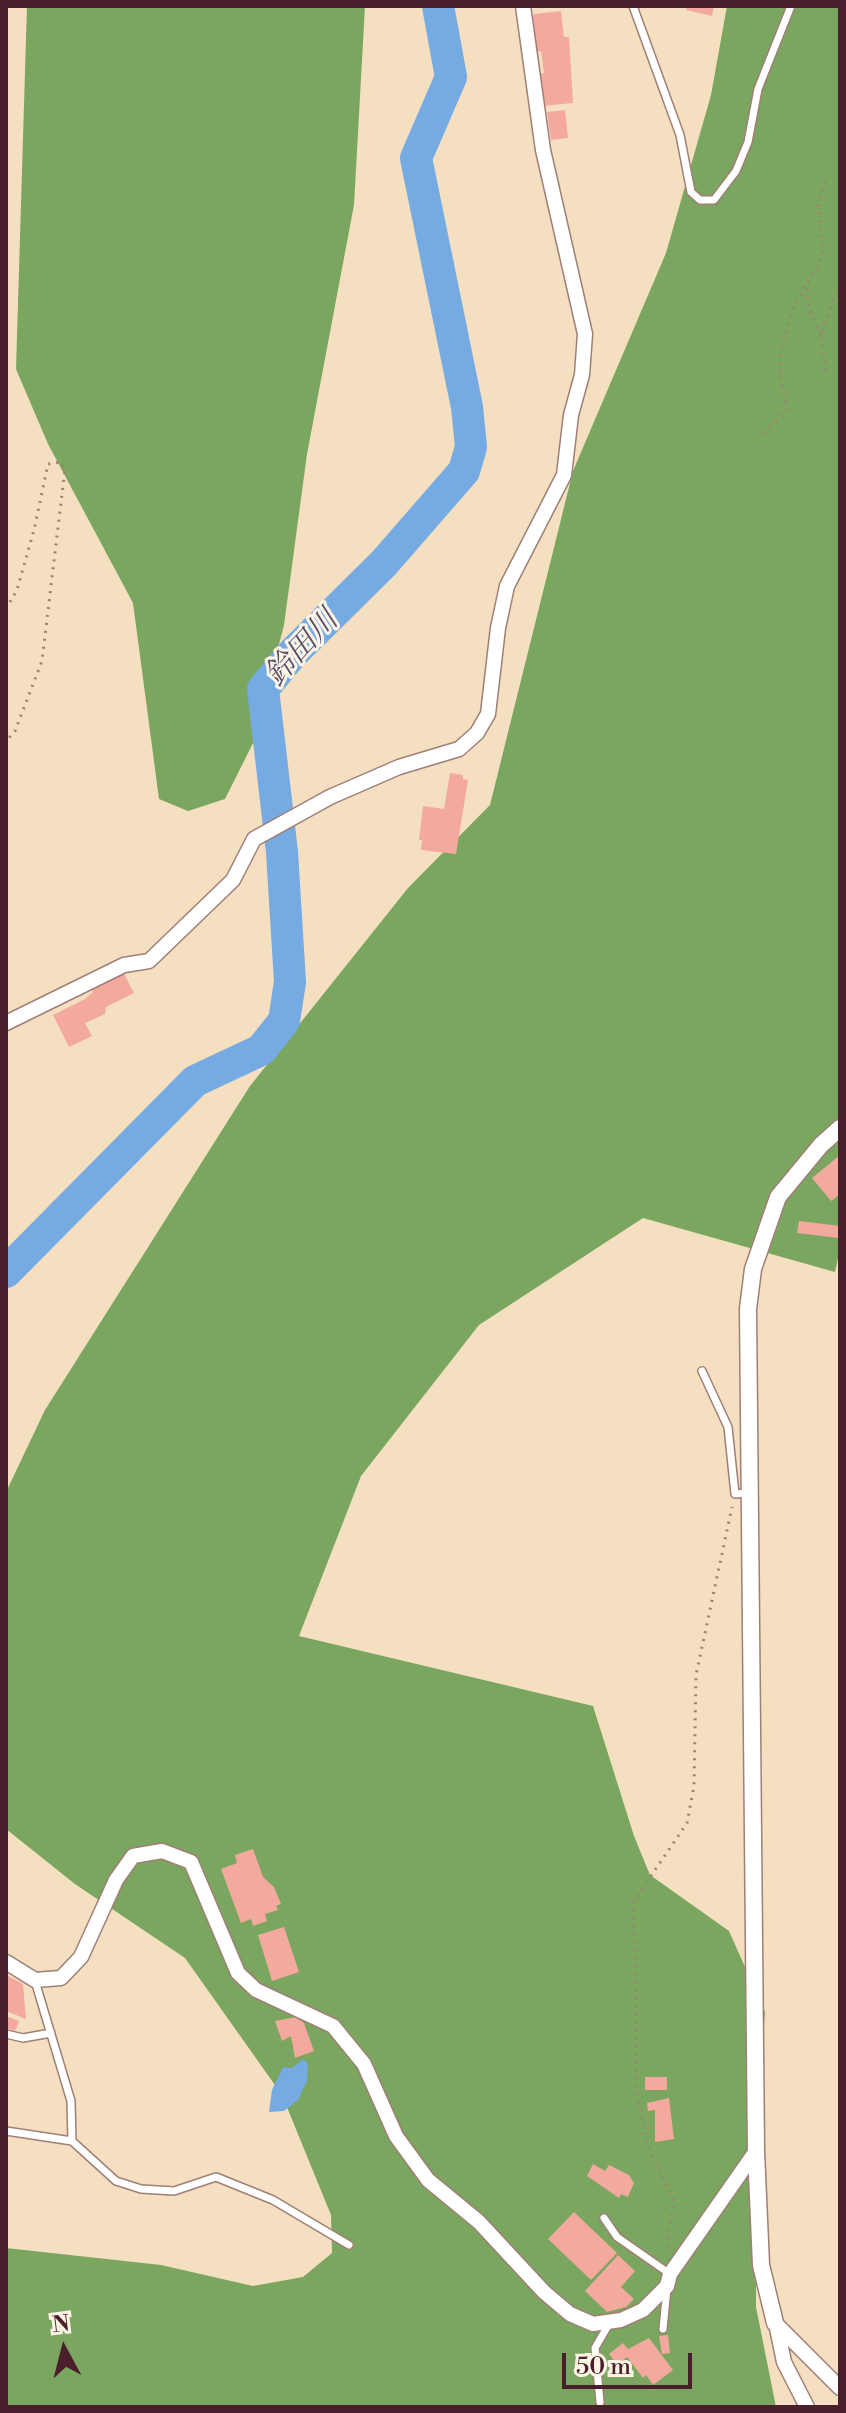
<!DOCTYPE html>
<html>
<head>
<meta charset="utf-8">
<style>
  body { margin:0 }
  #map { position:relative; width:846px; height:2413px; overflow:hidden; background:#f4dfc1; font-family:"Libre Bodoni",serif }
  canvas { display:block }
  .frame { position:absolute; inset:0; border:8px solid #4a1f2b; pointer-events:none }
  .north { position:absolute; left:24px; top:2309px; width:80px; height:80px; -webkit-text-stroke:6px #fcf5e5; paint-order:stroke; rotate:353deg; font-size:22px; font-weight:700; line-height:32px; text-align:center; color:#4a1f2b }
  .north::after { content:''; display:block; margin:auto; width:28px; height:36px; background:#4a1f2b; clip-path:polygon(50% 0,100% 100%,50% 72%,0 100%) }
  .scale { position:absolute; left:562px; top:2353px; width:130px; height:36px; box-sizing:border-box; border:4px solid #4a1f2b; border-top:0; padding-left:10px; font-size:24px; line-height:28px; white-space:nowrap; color:#4a1f2b; -webkit-text-stroke:6px #fcf5e5; paint-order:stroke }
</style>
</head>
<body>
<div id="map">
<canvas width="846" height="2413"></canvas>
<div class="frame"></div>
<div class="north">N</div>
<div class="scale">50 m</div>
</div>
<script>
const context = document.querySelector('canvas').getContext('2d');
context.lineJoin = 'round';
function fillPath(path, color) { context.fillStyle = color; context.fill(path, 'evenodd'); }
const poly = rows => new Path2D(rows.map(r => 'M' + r).join(''));
function stroke(path, color, width, dash) { context.strokeStyle = color; context.lineWidth = width; context.lineCap = dash ? 'butt' : 'round'; context.setLineDash(dash || []); context.stroke(path); }
function label(font, color, halo, rows, align = 'center') {
  context.font = font + ' "Libre Bodoni","Noto Serif JP",serif'; context.lineWidth = 6; context.setLineDash([]); context.textBaseline = 'middle'; context.strokeStyle = halo; context.fillStyle = color; for (const [text, x, y, turn = 0] of rows) {
    context.save(); context.translate(x, y); context.rotate((+turn || 0) * Math.PI / 180); context.textAlign = isNaN(turn) ? turn : align; if (halo) context.strokeText(text, 0, 0); context.fillText(text, 0, 0); context.restore();
  }
}
fillPath(poly([
  [27,6,365,6,354,205,307,454,284,625,254,741,225,799,188,811,159,799,133,603,48,444,16,369],
  [727,6,840,6,840,1249,835,1272,643,1218,479,1325,361,1476,299,1636,593,1706,634,1836,650,1875,729,1931,765,2012,756,2135,756,2307,776,2407,6,2407,6,2248,161,2265,253,2286,303,2277,332,2253,331,2215,282,2095,185,1958,75,1884,6,1829,6,1492,45,1410,250,1086,408,888,490,805,573,471,666,253,711,95]
]), '#7ba65f');
fillPath(poly([
  [303,2059,308,2064,307,2081,298,2100,284,2111,269,2112,272,2090,283,2067,292,2068]
]), '#75aae2');
stroke(poly([
  [6,1272,195,1081,261,1050,284,1021,290,982,282,852,263,689,293,653,384,563,464,471,471,447,467,407,416,158,451,77,438,6]
]), '#75aae2', 32);
fillPath(poly([
  [687,6,714,6,712,16,686,10],
  [561,11,564,37,569,37,573,103,542,106,539,74,544,73,541,51,535,52,532,20,534,14],
  [565,110,568,138,551,140,547,112],
  [450,773,463,775,463,779,468,780,456,854,421,850,422,840,419,840,423,806,444,809],
  [123,972,134,993,106,1007,105,1014,85,1023,92,1036,69,1047,53,1015,85,999,93,992,91,988],
  [840,1155,840,1194,831,1201,812,1178],
  [799,1221,840,1226,839,1238,797,1233],
  [253,1849,263,1877,274,1887,281,1904,276,1906,278,1910,265,1914,267,1921,253,1926,251,1919,241,1923,221,1869,237,1863,235,1855],
  [284,1927,299,1972,272,1981,258,1935],
  [6,1975,23,1984,26,2019,6,2011],
  [6,2016,19,2021,15,2031,6,2028],
  [296,2017,304,2023,314,2051,295,2058,291,2036,282,2041,275,2021],
  [645,2077,667,2077,667,2090,645,2090],
  [669,2098,674,2139,655,2142,655,2110,648,2111,647,2103],
  [593,2164,605,2171,609,2165,629,2175,634,2183,628,2197,621,2194,619,2198,587,2176],
  [574,2212,617,2253,591,2280,548,2239],
  [618,2255,635,2271,621,2287,634,2299,626,2307,607,2312,585,2291],
  [668,2335,670,2353,662,2354,659,2336],
  [649,2338,673,2370,653,2385,646,2375,643,2378,627,2357,617,2365,609,2354,623,2343,628,2349]
]), '#f3a99d');
const service = poly([
  [633,6,680,135,691,192,700,200,714,200,736,171,748,142,758,89,791,6],
  [702,1371,728,1427,735,1494,748,1493],
  [35,1981,71,2101,72,2141],
  [6,2034,23,2038,51,2033],
  [6,2131,72,2141,116,2181,141,2189,174,2191,216,2177,273,2200,349,2245],
  [604,2218,617,2237,670,2274],
  [663,2329,667,2288],
  [600,2402,595,2348,609,2324]
]);
const minor = poly([
  [6,1023,124,965,149,961,233,880,254,839,330,797,399,767,459,749,477,733,488,714,498,628,507,586,564,475,571,415,582,375,585,334,543,150,523,6],
  [6,1962,35,1980,61,1978,81,1957,116,1880,133,1856,162,1851,191,1862,238,1973,256,1990,333,2026,364,2064,396,2136,428,2180,479,2222,544,2292,570,2314,593,2324,621,2320,643,2310,667,2286,670,2274,756,2151],
  [775,2323,840,2388],
  [776,2323,784,2362,807,2407]
]);
const tertiary = poly([
  [775,2323,761,2265,756,2151,748,1309,753,1269,778,1197,821,1145,840,1128]
]);
stroke(service, '#9f7f76', 10);
stroke(minor, '#9f7f76', 17);
stroke(tertiary, '#9f7f76', 19);
stroke(poly([
  [821,335,809,308,807,284,823,256,818,202,827,175],
  [826,371,821,335,831,304,840,290],
  [764,433,787,411,779,367,782,345,796,301,807,284],
  [6,609,17,590,34,530,48,464,61,462,65,469,42,661,15,731,6,741],
  [669,2247,668,2227,675,2204,648,2146,637,2093,634,1901,687,1823,694,1786,696,1675,732,1507]
]), '#9f7f76', 3, [2, 6]);
stroke(service, '#fff', 7);
stroke(minor, '#fff', 14);
stroke(tertiary, '#fff', 16);
label('italic 30px', '#59506b', '#fcf5e5', [
  ["鈴田川",303,649,-47]
]);
</script>
</body>
</html>
